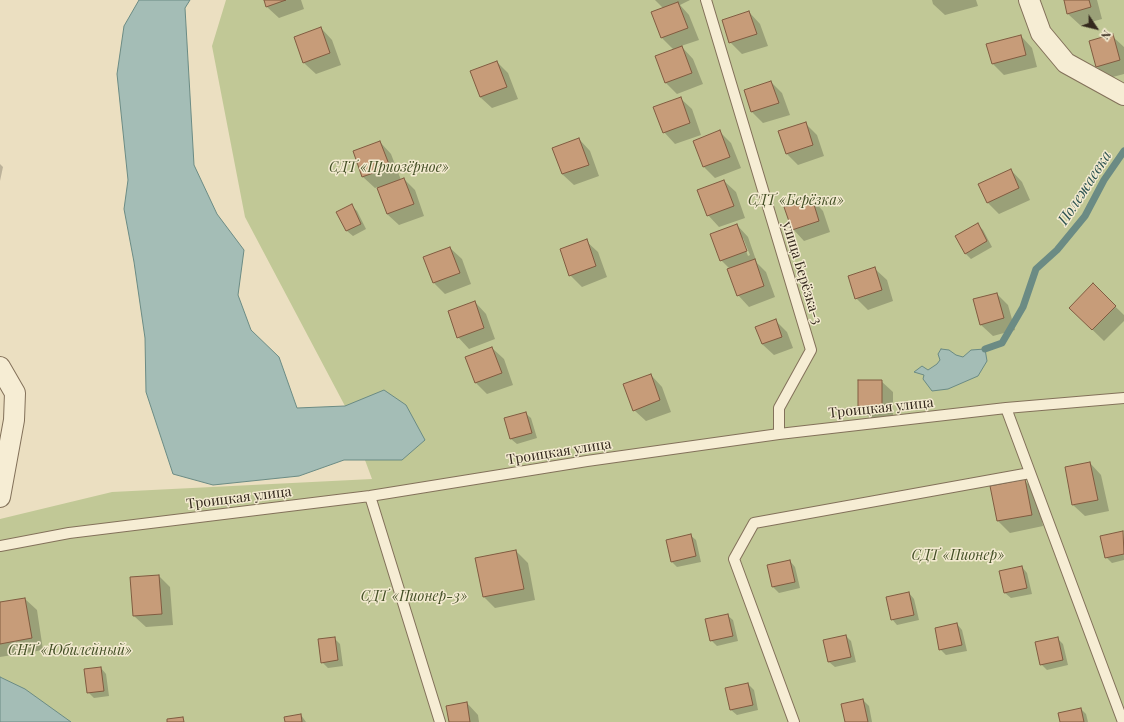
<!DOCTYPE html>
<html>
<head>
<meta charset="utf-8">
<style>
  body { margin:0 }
  #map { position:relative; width:1124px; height:722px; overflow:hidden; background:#ebdfc1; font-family:"Playfair Display",serif }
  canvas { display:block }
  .north { position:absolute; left:1076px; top:8px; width:40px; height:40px; -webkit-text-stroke:3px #f3ead0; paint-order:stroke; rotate:125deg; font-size:11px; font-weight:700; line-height:16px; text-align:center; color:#34291d }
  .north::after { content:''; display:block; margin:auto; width:14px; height:18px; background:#34291d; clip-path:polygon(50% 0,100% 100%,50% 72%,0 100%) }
</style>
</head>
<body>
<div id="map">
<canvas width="1124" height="722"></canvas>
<div class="north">N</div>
</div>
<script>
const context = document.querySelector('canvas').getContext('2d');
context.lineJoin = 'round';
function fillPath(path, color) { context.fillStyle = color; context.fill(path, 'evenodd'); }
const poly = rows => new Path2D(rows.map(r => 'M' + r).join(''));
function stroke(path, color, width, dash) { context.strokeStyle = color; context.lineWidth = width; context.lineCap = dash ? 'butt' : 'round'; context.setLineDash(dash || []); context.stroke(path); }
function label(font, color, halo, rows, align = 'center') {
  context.font = font + ' "Playfair Display",serif'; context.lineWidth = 3; context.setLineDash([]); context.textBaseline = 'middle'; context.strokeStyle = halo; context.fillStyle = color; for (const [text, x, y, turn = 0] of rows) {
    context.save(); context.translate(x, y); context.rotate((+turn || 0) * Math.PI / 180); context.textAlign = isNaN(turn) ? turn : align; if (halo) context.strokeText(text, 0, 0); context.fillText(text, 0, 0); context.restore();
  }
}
fillPath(poly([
  [226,0,1124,0,1124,722,0,722,0,519,112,492,372,479,345,406,245,217,212,46]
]), '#c1c896');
const water = poly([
  [139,0,190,0,185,8,194,165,217,214,244,250,238,295,251,330,279,357,297,408,345,406,384,390,406,405,425,440,402,460,344,460,299,476,213,485,173,474,146,392,145,338,134,262,124,209,128,180,117,74,124,26,139,0],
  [941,349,949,350,956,355,963,357,971,350,985,349,987,361,978,376,948,389,932,391,923,379,924,375,914,372,922,366,928,370,937,364,940,360,938,354,941,349],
  [0,677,25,689,71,722,0,722,0,677]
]);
fillPath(water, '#a4bdb6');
stroke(water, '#6b8b84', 1);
fillPath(poly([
  [265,0,301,0,304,9,279,18,267,7],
  [655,0,690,0,680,5,689,15,699,40,681,46,693,59,703,84,677,94,665,82,674,50,662,38,663,8],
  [932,0,976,0,978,6,945,15,933,4],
  [1065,0,1097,0,1102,19,1080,25,1068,14],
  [749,12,760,24,768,46,742,54,730,42],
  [321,28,332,40,341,65,316,74,304,63,295,38],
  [1021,36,1032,48,1037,67,1004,75,993,64],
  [1112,36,1124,47,1124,74,1109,78,1097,67],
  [497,62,508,73,518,99,492,108,480,97],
  [771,82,782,93,790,115,763,123,752,112],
  [680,98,692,109,701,135,675,144,664,132],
  [805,123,817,135,824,156,798,165,786,153],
  [720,132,731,143,741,168,715,178,704,167],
  [579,139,590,151,599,176,574,185,562,174,553,149],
  [380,142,391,154,401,180,404,179,415,190,424,216,399,225,387,214,378,187,375,188,363,177,354,152],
  [0,164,3,167,0,181],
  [1011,170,1022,182,1030,200,999,214,987,202],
  [724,181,736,192,745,218,719,227,708,215],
  [812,199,823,211,830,232,804,241,793,229],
  [351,205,357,211,366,229,353,236,347,231,338,212],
  [977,224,983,230,992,247,971,259,965,253],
  [737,225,748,237,757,263,766,272,775,297,749,307,738,295,730,269,721,260],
  [741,238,743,238,750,255,748,256],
  [586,241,598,252,607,277,582,287,570,275],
  [450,248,462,259,471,284,445,294,434,283],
  [875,269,887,280,893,301,868,310,856,298],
  [1093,285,1124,315,1124,321,1104,341,1070,308],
  [997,294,1008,305,1015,330,993,336,981,325,974,300],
  [475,302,486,314,495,339,469,349,458,337],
  [775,320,787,332,793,348,774,355,762,344,756,327],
  [492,348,504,359,513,385,487,394,476,383,466,358],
  [651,375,662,387,671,412,646,421,634,410],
  [881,381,893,392,893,418,871,419,859,407],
  [525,413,531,418,537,438,517,444,511,439],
  [1090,463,1101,475,1109,511,1085,516,1073,505],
  [1024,480,1036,492,1043,526,1010,533,998,521,991,487],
  [1123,532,1124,560,1112,563,1106,557],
  [690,535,696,540,701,562,677,567,672,562],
  [516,551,528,563,535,600,495,608,484,597],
  [790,561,795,567,800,588,779,593,773,587,768,566],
  [1022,567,1027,573,1032,594,1011,598,1005,593,1000,572],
  [159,576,170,587,173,625,146,627,134,616],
  [909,593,914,599,919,620,897,625,892,619],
  [25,599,37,610,43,650,0,657,0,603],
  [727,615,733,620,738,641,717,646,711,640],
  [957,624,962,630,967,651,946,655,940,649],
  [846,636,851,641,856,662,835,667,829,662],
  [334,638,340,644,343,666,328,668,322,662],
  [1058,639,1063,644,1068,665,1047,670,1041,664],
  [101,668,106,674,109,696,94,698,88,692],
  [748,684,754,690,758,710,737,715,731,710],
  [863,700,869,706,872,722,846,722],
  [467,703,478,715,479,722,450,722],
  [1081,709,1086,714,1088,722,1061,722],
  [301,715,306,722,286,722]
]), '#0003');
stroke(poly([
  [985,349,1002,343,1023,307,1036,269,1057,250,1085,216,1104,180,1124,151]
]), '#6b8b84', 7);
const building = poly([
  [264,0,286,0,266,7,264,0],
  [1064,0,1089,0,1091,7,1067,14,1064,0],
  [678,2,688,28,661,38,651,12,678,2],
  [749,11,757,34,729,43,722,20,749,11],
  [321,27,330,53,303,63,294,37,321,27],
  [1113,34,1120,60,1096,67,1089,41,1113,34],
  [1021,35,1026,55,992,64,986,44,1021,35],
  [682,46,692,73,665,83,655,56,682,46],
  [497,61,507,87,480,97,470,71,497,61],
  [771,81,779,103,751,112,744,90,771,81],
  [681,97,690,123,663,133,653,107,681,97],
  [806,122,813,145,786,154,778,131,806,122],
  [720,130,730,157,703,167,693,141,720,130],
  [579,138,589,165,562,174,552,148,579,138],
  [380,141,390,167,362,177,353,151,380,141],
  [1011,169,1019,188,987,203,978,184,1011,169],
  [404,178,414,204,387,214,377,188,404,178],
  [724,180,734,206,707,216,697,190,724,180],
  [812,198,819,221,792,230,784,207,812,198],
  [352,204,361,224,346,231,336,212,352,204],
  [978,223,987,241,965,254,955,236,978,223],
  [737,224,747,251,720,261,710,234,737,224],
  [587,239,596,266,569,276,560,249,587,239],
  [450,247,460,273,433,283,423,257,450,247],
  [755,259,764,286,737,296,727,269,755,259],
  [875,267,882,290,855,299,848,276,875,267],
  [1093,283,1116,306,1092,330,1069,308,1093,283],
  [997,293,1004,318,980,325,973,299,997,293],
  [475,301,484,328,457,338,448,311,475,301],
  [776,319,782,337,762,344,755,327,776,319],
  [492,347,502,373,475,383,465,357,492,347],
  [651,374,660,400,633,411,623,384,651,374],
  [858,380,882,380,882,407,858,407,858,380],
  [526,412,532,433,510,439,504,418,526,412],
  [1090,462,1098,500,1072,505,1065,467,1090,462],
  [1025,479,1032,515,997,521,990,486,1025,479],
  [1123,531,1124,554,1105,558,1100,536,1123,531],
  [691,534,696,556,671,562,666,540,691,534],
  [516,550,524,589,483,597,475,558,516,550],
  [790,560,795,582,772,587,767,565,790,560],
  [1022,566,1027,588,1004,593,999,571,1022,566],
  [159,575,162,614,133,616,130,577,159,575],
  [909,592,914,615,891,620,886,597,909,592],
  [25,598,32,638,0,644,0,602,25,598],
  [728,614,733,636,710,641,705,619,728,614],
  [957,623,962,645,939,650,935,628,957,623],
  [846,635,851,657,828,662,823,640,846,635],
  [335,637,338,660,321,663,318,639,335,637],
  [1058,637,1063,660,1040,665,1035,642,1058,637],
  [101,667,104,691,87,693,84,669,101,667],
  [748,683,753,705,730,710,725,688,748,683],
  [863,699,868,722,845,722,841,704,863,699],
  [467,702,470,722,449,722,446,706,467,702],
  [1081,708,1084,722,1060,722,1058,713,1081,708],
  [301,714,302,722,285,722,284,717,301,714],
  [183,717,184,722,167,722,167,719,183,717]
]);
fillPath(building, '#c79c79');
stroke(building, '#815c41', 1);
const lane = poly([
  [706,0,811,350,779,408,779,434],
  [1006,408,1123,722],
  [370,496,440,722],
  [0,546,69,533,370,496,587,461,779,434,1006,408,1124,398],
  [794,722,734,559,754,523,1030,473]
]);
const street = poly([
  [1029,0,1041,33,1066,63,1124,95],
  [0,367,15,393,14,420,0,497]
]);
stroke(lane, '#83715a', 12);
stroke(street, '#83715a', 22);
stroke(lane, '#f6edd4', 10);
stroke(street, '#f6edd4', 20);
label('italic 14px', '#434f25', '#f3ead0', [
  ["СДТ «Приозёрное»",389,168],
  ["СДТ «Берёзка»",796,201],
  ["СДТ «Пионер»",958,556],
  ["СДТ «Пионер-3»",414,597],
  ["СНТ «Юбилейный»",70,651]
]);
label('14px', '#34291d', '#f3ead0', [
  ["улица Берёзка-3",802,273,73],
  ["Троицкая улица",881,408,-6],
  ["Троицкая улица",559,452,-9],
  ["Троицкая улица",239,498,-7]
]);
label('italic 15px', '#2d5351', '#f3ead0', [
  ["Полежаевка",1085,188,-57]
]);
</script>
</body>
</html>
